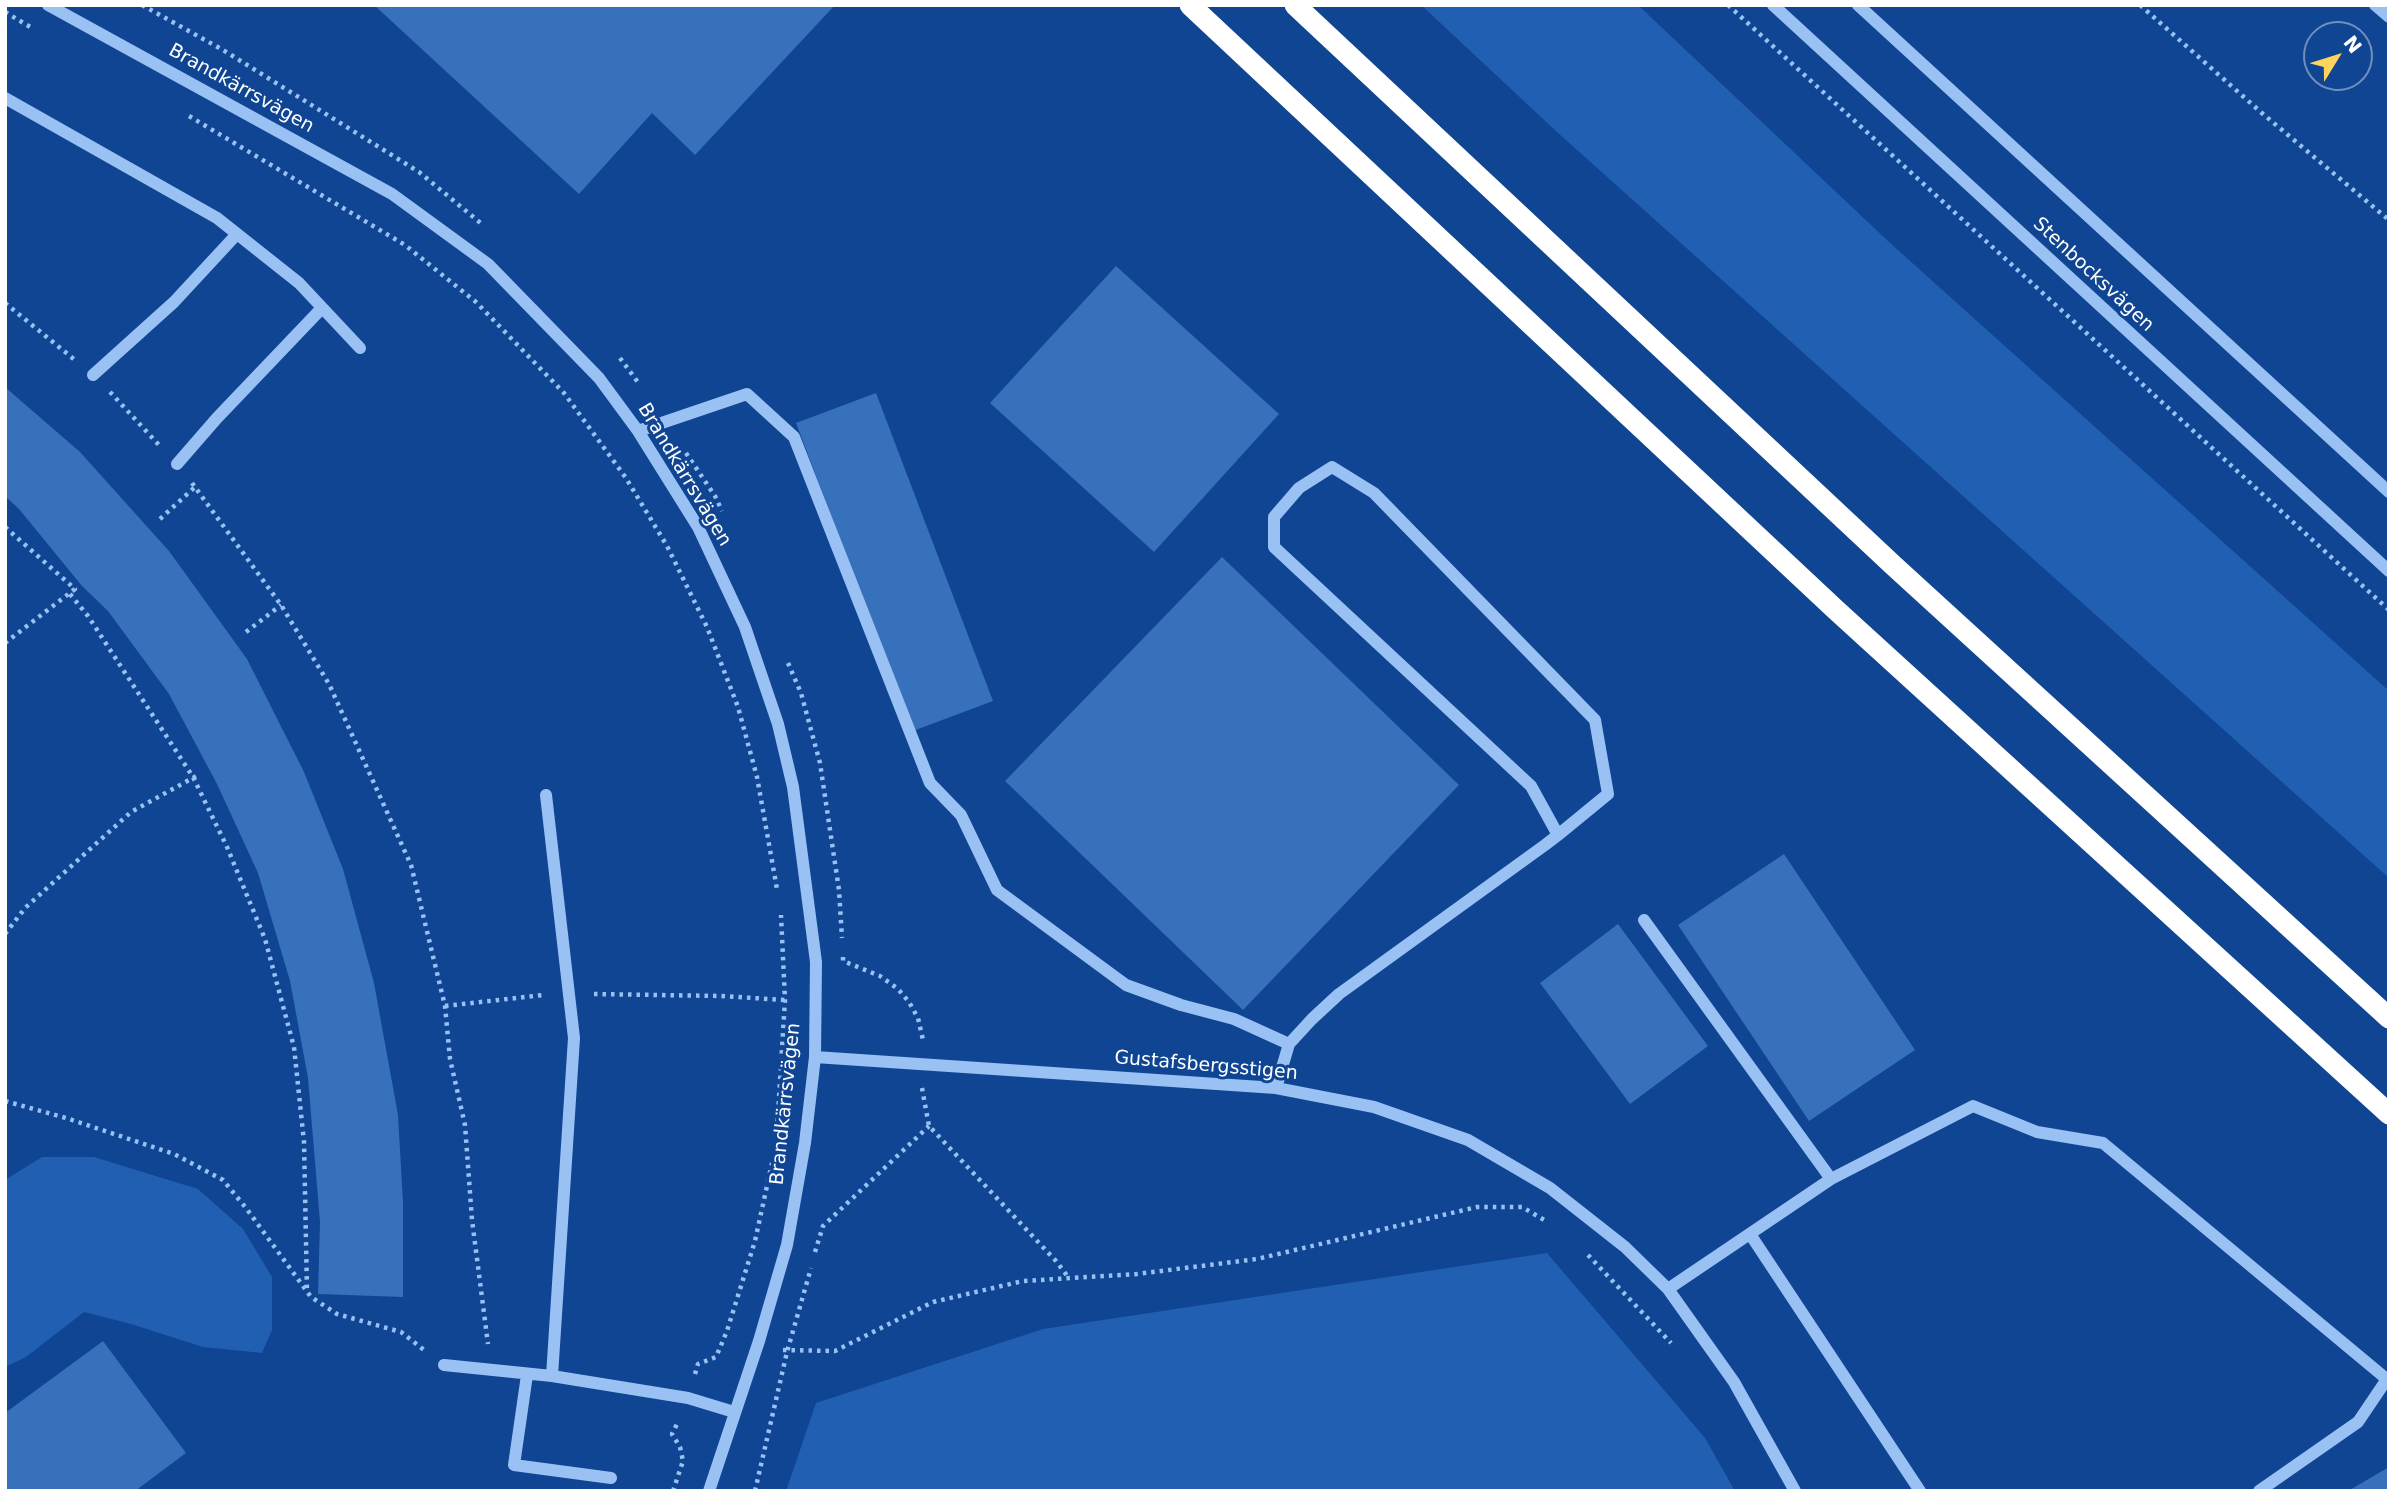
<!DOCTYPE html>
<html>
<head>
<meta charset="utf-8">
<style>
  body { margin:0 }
  #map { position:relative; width:2394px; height:1496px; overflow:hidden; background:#0f4593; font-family:"DejaVu Sans",sans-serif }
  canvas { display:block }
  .frame { position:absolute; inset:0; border:7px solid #fff; pointer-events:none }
  .north { position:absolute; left:2303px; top:21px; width:70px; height:70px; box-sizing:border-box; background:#0f4593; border:2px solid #6f8fbe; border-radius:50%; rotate:52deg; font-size:19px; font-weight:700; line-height:28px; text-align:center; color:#fff }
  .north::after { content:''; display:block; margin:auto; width:24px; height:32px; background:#ffd45d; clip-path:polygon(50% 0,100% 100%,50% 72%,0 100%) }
</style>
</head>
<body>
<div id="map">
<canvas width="2394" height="1496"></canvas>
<div class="frame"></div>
<div class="north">N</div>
</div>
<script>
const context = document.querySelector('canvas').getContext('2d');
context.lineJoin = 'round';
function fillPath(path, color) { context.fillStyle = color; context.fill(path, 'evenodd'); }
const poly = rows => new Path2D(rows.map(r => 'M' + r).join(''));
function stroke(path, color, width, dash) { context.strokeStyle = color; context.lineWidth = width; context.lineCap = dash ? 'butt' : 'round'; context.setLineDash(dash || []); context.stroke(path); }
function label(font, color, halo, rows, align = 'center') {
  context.font = font + ' "DejaVu Sans",sans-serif'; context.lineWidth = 6; context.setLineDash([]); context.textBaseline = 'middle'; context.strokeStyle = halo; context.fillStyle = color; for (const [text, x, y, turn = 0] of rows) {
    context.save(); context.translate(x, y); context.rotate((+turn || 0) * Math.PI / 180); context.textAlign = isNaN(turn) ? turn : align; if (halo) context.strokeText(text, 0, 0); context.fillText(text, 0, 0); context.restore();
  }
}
fillPath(poly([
  [1421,5,1638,5,1889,242,2389,691,2389,878,1557,132],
  [42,1157,94,1157,198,1189,243,1229,272,1277,272,1330,262,1353,203,1347,131,1324,84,1312,26,1357,5,1367,5,1180],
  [1547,1253,1705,1438,1735,1491,786,1491,816,1403,1043,1329]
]), '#205fb2');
fillPath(poly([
  [374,5,835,5,695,155,652,113,579,194],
  [1116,266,1279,414,1154,552,990,403],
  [5,387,80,452,169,551,247,659,304,772,343,869,374,983,398,1115,403,1202,403,1297,318,1294,320,1222,308,1078,290,981,258,873,217,784,169,694,108,611,82,586,19,509,5,496],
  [876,393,993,701,913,731,796,423],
  [1222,557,1459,785,1243,1010,1005,781],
  [1784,854,1915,1050,1809,1121,1678,925],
  [1618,924,1708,1046,1630,1104,1540,983],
  [103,1341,186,1453,135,1491,5,1491,5,1413],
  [2389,1467,2389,1491,2348,1491]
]), '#3770bb');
stroke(poly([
  [142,5,223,50,419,172,483,225],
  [1728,5,2389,610],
  [2140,5,2263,114,2389,220],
  [5,12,32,28],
  [189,116,405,245,476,302,564,393,626,478,667,546,707,627,738,707,757,777,777,889],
  [5,303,75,360],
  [620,358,640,385],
  [110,392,159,445],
  [686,453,715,496,722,511],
  [192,483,281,605,329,684,411,865,445,1006,450,1059,465,1125,472,1220,488,1344],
  [160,519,195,487],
  [5,527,75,589,5,643],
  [70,594,88,616,193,777,227,847,265,939,294,1047,304,1142,307,1292],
  [246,632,281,605],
  [788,663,801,693,820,763,839,890,842,938],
  [5,934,25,908,131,812,200,774],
  [843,957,843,961,880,976,898,989,909,1002,918,1018,923,1040],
  [594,994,721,996,785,1000],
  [445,1006,543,995],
  [922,1088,929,1126,1056,1261,1068,1277],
  [5,1101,66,1118,174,1154,223,1180,246,1208,311,1297,337,1314,401,1332,424,1350],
  [777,1130,785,1000,781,915],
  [815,1252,823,1226,929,1126],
  [1588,1255,1671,1343],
  [783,1350,835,1351,933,1302,1023,1281,1137,1274,1257,1259,1477,1207,1522,1207,1546,1221],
  [695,1374,698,1364,716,1357,727,1331,755,1241,772,1163],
  [673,1491,683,1461,680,1447,672,1434,678,1422],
  [755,1491,787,1352,811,1268]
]), '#9ac1f4', 4.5, [3.5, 5]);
stroke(poly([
  [48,5,392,194,488,264,599,378,638,431,698,527,745,627,778,724,793,787,816,962,815,1057,805,1143,787,1245,759,1341,709,1491],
  [1773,5,2389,571],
  [1858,5,2389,492],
  [2375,5,2389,17],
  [5,98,217,218,299,283,360,348],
  [93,375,174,302,237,234],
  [638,431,747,394,794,437,930,783,961,815,997,890,1126,985,1181,1005,1234,1019,1289,1044],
  [177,464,217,418,322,308],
  [546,795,574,1038,552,1376],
  [1644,920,1831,1179],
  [815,1057,1276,1088,1374,1107,1468,1140,1550,1188,1625,1247,1668,1289,1734,1382,1795,1491],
  [1276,1088,1289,1044,1312,1019,1339,994,1545,845,1558,835,1608,794,1595,720,1374,493,1332,467,1299,488,1274,517,1274,547,1531,786,1558,835],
  [1750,1234,1920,1491],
  [1668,1289,1831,1179,1973,1106,2037,1132,2103,1143,2389,1381],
  [444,1365,552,1376,688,1398,734,1412],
  [527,1375,514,1465,611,1478],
  [2259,1491,2358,1422,2387,1379]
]), '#9ac1f4', 12);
stroke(poly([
  [1190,5,1836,610,2389,1114],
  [1295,5,1894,566,2389,1018]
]), '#fff', 21);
label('19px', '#fff', '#0f4593', [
  ["Brandkärrsvägen",241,89,29],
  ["Stenbocksvägen",2093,275,43],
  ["Brandkärrsvägen",684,475,59],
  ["Gustafsbergsstigen",1206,1066,5],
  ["Brandkärrsvägen",786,1104,-84]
]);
</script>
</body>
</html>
